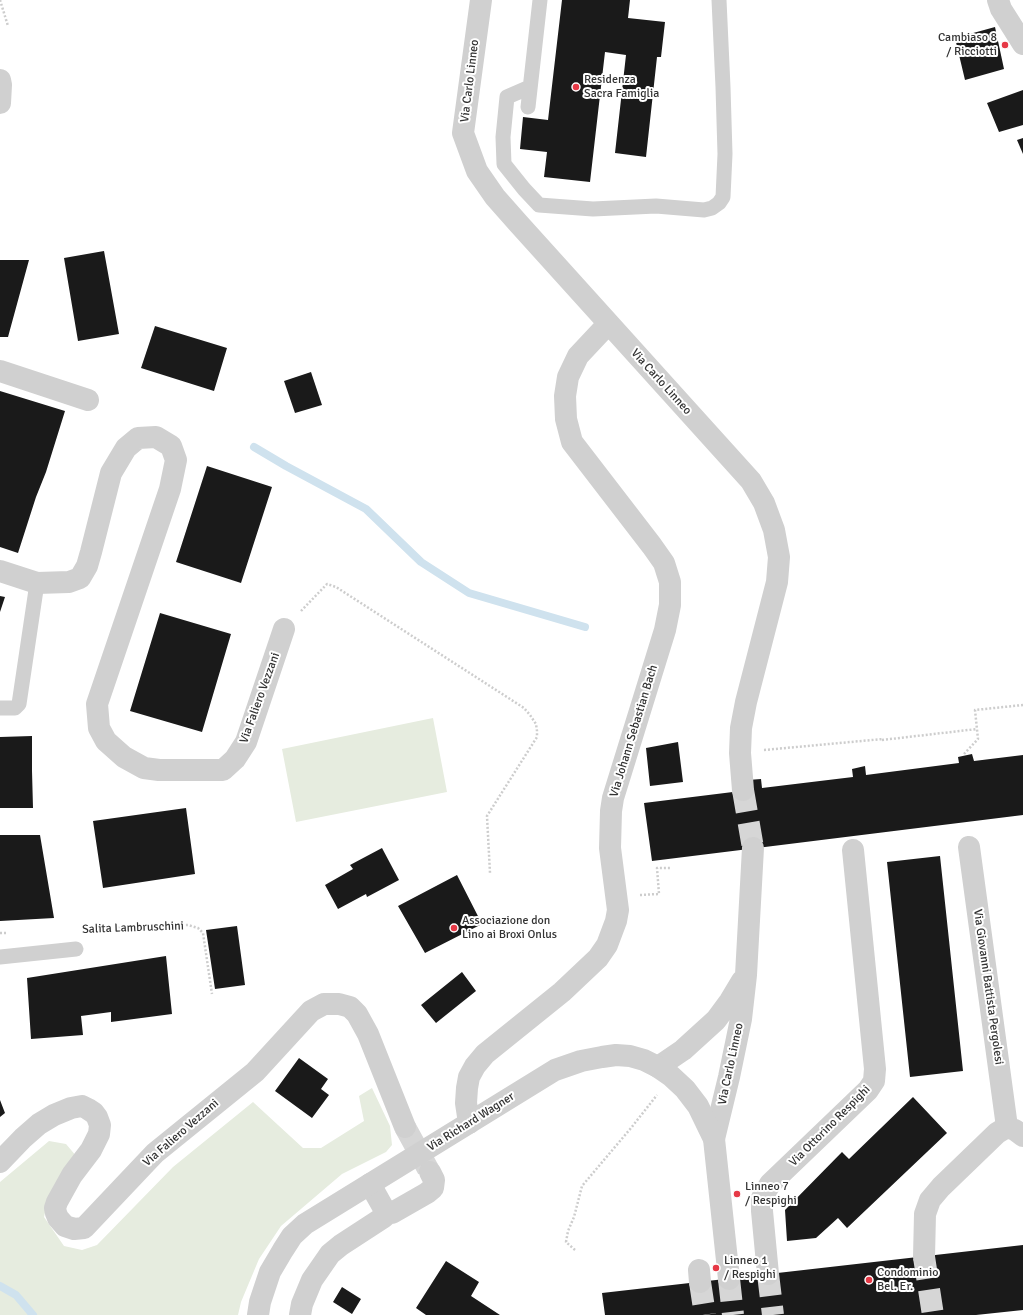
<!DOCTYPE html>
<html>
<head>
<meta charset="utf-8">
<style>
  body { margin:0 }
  canvas { display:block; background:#fff }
</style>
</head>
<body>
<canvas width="1023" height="1315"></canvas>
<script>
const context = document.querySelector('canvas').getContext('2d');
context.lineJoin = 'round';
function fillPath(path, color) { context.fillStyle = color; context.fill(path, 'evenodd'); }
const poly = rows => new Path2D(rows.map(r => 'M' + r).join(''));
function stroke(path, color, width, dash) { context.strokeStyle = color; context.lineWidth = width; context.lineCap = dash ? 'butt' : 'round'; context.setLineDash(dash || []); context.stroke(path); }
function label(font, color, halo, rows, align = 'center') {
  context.font = font + ' Signika,sans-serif'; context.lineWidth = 4; context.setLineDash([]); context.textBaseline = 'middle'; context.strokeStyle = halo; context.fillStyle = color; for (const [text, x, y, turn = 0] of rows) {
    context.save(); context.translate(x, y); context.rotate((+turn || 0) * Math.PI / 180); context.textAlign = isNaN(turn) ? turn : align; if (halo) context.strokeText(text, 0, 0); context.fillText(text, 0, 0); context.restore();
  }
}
fillPath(poly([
  [433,718,447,792,296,822,282,749],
  [372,1088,390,1126,392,1145,386,1152,342,1174,281,1226,259,1259,241,1302,238,1315,0,1315,0,1182,49,1141,66,1144,77,1157,48,1200,44,1217,64,1246,82,1250,97,1245,173,1167,253,1102,303,1148,321,1148,364,1121,359,1096]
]), '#e6ecdf');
stroke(poly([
  [254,447,286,466,366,509,421,562,469,593,585,627],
  [0,1286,16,1295,33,1315]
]), '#cfe2ee', 8);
fillPath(poly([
  [562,0,630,0,628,18,665,22,661,57,657,57,646,157,615,153,626,55,605,52,590,182,544,177,547,152,520,149,523,117,548,120],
  [995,27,1004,69,965,80,955,38],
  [1023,90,1023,125,999,132,987,103],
  [1023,138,1023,154,1017,140],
  [104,251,119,334,78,341,64,258],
  [0,260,29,260,8,337,0,337],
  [155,326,227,348,214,391,141,368],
  [311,372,322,405,295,413,284,381],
  [0,391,65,411,46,472,36,497,18,553,0,547],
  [207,466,272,487,241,583,176,562],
  [0,596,5,597,0,612],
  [160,613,231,634,202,732,130,711],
  [32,736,32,771,33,808,0,808,0,737],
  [678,742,683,782,650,786,646,748],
  [972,754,974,761,1023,755,1023,815,652,861,644,803,749,790,748,780,761,779,762,788,853,777,852,769,865,766,866,775,959,763,958,757],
  [186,808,195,874,103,888,93,821],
  [0,835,40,835,54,918,0,921],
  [382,848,399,880,367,897,366,894,338,909,325,885,353,869,350,865],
  [940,856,963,1071,910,1077,887,862],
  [457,875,482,924,425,953,398,906],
  [237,926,245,985,215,989,206,930],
  [166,956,172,1014,111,1022,111,1012,81,1016,83,1035,31,1039,27,978],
  [462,972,476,991,436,1023,421,1005],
  [299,1058,328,1079,321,1089,329,1095,312,1118,275,1091],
  [913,1097,947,1133,847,1228,838,1218,816,1238,787,1241,785,1210,842,1152,849,1159],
  [0,1100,5,1113,0,1117],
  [1023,1245,1023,1310,976,1315,605,1315,602,1293],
  [446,1261,479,1282,471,1296,500,1315,426,1315,416,1308],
  [342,1287,361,1299,352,1314,333,1302]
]), '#1a1a1a');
stroke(poly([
  [700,1282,705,1315]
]), '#d6d6d6', 22, [22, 11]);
stroke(poly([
  [743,790,753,848],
  [405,1127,428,1169],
  [924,1257,933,1315],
  [768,1274,773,1315]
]), '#d6d6d6', 22, [22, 11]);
stroke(poly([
  [729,1279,733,1315]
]), '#d6d6d6', 22, [22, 11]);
stroke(poly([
  [0,0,8,26],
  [301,611,327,584,336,587,524,708,530,715,536,724,537,731,537,737,487,816,490,873],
  [882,740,977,729],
  [764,750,883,739],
  [964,754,978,739,975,710,1023,705],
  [640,895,659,894,657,868,670,868],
  [86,929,188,925,198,928,203,933,212,994],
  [0,933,7,933],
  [575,1250,566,1242,568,1231,574,1217,582,1186,631,1128,657,1095]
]), '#cdcdcd', 2.5, [2, 2]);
stroke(poly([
  [530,87,507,97,503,137,504,164,524,189,539,205,593,209,656,206,704,210,712,208,719,203,723,197,725,154,723,87,719,0],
  [528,107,540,0],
  [0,708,15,708,19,704,37,583],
  [0,957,76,949]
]), '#d0d0d0', 15);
stroke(poly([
  [699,1270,700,1282]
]), '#d0d0d0', 22);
stroke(poly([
  [481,0,463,133,477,171,495,197,518,223,751,481,764,503,774,530,779,557,777,582,746,702,741,728,740,753,743,790],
  [998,0,1001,9,1023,44],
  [0,371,88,400],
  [0,571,37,583,69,582,80,578,87,566,91,552,111,473,126,448,138,438,156,437,171,446,176,460,170,489,97,704,99,728,106,741,124,757,144,768,159,770,223,770,235,759,246,742,284,629],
  [658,1067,683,1050,716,1020,730,1001,742,981],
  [469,1123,466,1103,467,1088,469,1077,475,1066,485,1054,562,992,598,958,607,945,616,921,618,910,610,848,611,811,613,798,665,630,670,605,670,582,664,563,652,546,572,442,566,419,565,396,568,377,578,356,608,324],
  [1007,1127,1015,1130,1023,1136],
  [714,1139,729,1077,741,1019,746,975,753,848],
  [0,1162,23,1138,39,1124,54,1115,71,1108,82,1106,88,1109,94,1113,97,1117,100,1125,99,1134,91,1150,72,1175,57,1202,55,1208,56,1213,58,1218,65,1226,74,1229,84,1228,155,1153,255,1072,311,1011,324,1004,339,1004,350,1007,357,1014,368,1034,405,1127],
  [386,1213,392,1213,427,1193,433,1188,434,1180,430,1172],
  [924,1257,925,1214,930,1200,941,1187,997,1133,1007,1127,969,847],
  [768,1274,762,1211,762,1198,770,1184,868,1090,874,1081,875,1069,853,850],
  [300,1315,302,1304,312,1280,330,1254,341,1245,384,1217,386,1213,384,1209,370,1184]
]), '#d0d0d0', 22);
stroke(poly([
  [0,80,1,85,0,103],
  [258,1315,260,1302,270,1272,283,1250,292,1236,305,1224,555,1070,581,1061,602,1057,616,1055,630,1056,644,1060,658,1067,671,1076,685,1089,698,1106,714,1139,729,1279]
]), '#d0d0d0', 22);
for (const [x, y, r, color] of [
  [1005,45,4,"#e63946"],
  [576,87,4,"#e63946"],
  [454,928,4,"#e63946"],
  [737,1194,4,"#e63946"],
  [716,1268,4,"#e63946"],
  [869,1280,4,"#e63946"]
]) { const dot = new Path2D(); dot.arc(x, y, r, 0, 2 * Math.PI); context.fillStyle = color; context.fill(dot); stroke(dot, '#fff', 1.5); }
label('12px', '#333', '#fff', [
  ["Cambiaso 8",997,38,"right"],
  ["/ Ricciotti",997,52,"right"],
  ["Residenza",584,80],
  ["Sacra Famiglia",584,94],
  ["Associazione don",462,921],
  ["Lino ai Broxi Onlus",462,935],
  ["Linneo 7",745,1187],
  ["/ Respighi",745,1201],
  ["Linneo 1",724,1261],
  ["/ Respighi",724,1275],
  ["Condominio",877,1273],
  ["Bel. Er.",877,1287]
], 'left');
label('12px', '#333', '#fff', [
  ["Via Carlo Linneo",470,81,-83],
  ["Via Carlo Linneo",661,382,48],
  ["Via Faliero Vezzani",260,698,-70],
  ["Via Johann Sebastian Bach",634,731,-73],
  ["Salita Lambruschini",133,928,-2],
  ["Via Giovanni Battista Pergolesi",988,987,82],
  ["Via Carlo Linneo",731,1064,-78],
  ["Via Richard Wagner",471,1122,-32],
  ["Via Ottorino Respighi",830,1126,-45],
  ["Via Faliero Vezzani",181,1133,-41]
]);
</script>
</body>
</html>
